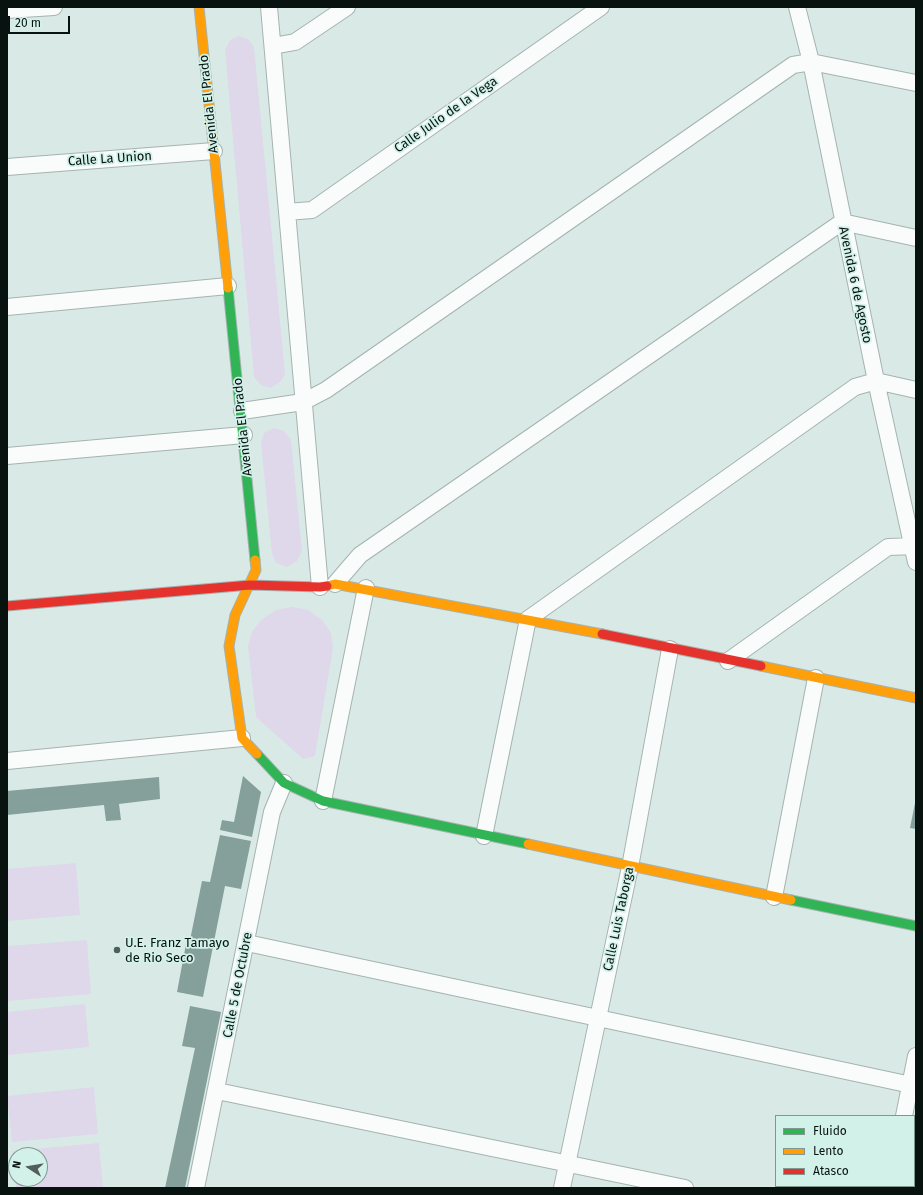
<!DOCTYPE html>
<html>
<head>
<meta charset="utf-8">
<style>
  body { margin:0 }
  #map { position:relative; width:923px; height:1195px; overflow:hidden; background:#d9eae6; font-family:"Fira Sans",sans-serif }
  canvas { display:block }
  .frame { position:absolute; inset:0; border:8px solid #081310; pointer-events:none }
  .legend { position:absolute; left:775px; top:1115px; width:140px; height:72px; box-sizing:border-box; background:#d2f1e9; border:1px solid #819892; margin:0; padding:5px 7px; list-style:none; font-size:12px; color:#081310 }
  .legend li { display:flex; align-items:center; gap:8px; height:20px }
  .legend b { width:20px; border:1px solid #819892 }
  .north { position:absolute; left:8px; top:1147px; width:40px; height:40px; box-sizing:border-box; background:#d2f1e9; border:1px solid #819892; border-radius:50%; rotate:282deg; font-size:11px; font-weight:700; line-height:16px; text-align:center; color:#081310 }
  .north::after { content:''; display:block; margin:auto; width:14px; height:18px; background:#515e5b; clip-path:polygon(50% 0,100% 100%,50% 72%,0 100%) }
  .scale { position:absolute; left:8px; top:16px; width:62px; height:18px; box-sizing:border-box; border:2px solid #081310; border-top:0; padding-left:5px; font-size:12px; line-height:14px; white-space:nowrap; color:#081310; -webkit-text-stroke:3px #d2f1e9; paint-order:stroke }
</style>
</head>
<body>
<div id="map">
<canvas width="923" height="1195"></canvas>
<div class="frame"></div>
<ul class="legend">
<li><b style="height:5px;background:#30b455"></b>Fluido</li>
<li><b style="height:5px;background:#ff9f0a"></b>Lento</li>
<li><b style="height:5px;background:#e5322d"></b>Atasco</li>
</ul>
<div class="north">N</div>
<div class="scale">20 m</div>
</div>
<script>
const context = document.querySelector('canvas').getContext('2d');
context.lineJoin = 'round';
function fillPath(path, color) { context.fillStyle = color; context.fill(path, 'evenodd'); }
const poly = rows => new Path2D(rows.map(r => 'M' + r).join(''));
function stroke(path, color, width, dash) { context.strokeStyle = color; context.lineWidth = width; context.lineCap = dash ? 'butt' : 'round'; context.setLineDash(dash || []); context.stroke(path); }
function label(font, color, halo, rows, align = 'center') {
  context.font = font + ' "Fira Sans",sans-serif'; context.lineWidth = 3.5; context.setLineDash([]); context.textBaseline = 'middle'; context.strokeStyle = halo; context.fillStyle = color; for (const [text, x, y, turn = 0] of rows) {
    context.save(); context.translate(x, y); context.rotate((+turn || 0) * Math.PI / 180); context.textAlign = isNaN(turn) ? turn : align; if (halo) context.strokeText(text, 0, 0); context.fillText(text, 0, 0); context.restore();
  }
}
fillPath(poly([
  [239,36,248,39,254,47,285,374,281,381,271,388,261,385,254,377,225,50,230,40],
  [274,428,284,431,291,440,302,551,297,561,287,567,276,563,272,554,261,443,264,433],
  [292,607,308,610,322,620,331,633,333,648,315,756,303,759,256,717,248,647,252,632,261,620,276,610],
  [76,863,80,915,7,921,7,869],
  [87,940,91,994,7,1001,7,946],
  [85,1004,89,1047,8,1055,7,1012],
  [94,1087,98,1134,12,1142,7,1096],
  [99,1143,103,1188,16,1188,12,1151],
  [16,1155,40,1155,40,1179,16,1179]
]), '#ded8ea');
fillPath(poly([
  [243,776,261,792,252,837,220,830,222,820,234,822],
  [159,777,160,799,119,804,121,820,106,821,104,805,7,815,7,791],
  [915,803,916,803,916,829,910,828],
  [220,835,251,841,241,889,225,886,203,997,177,992,186,944,189,945,202,881,210,882],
  [190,1006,221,1012,185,1188,165,1188,195,1048,182,1046]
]), '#859f9a');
const street = poly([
  [269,7,320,587],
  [797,7,811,62,876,381,916,562],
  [7,10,54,7],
  [273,46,295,42,347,7],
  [7,167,214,151],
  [287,212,312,210,601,7],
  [7,307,228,286],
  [242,411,303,402,326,390,793,65,811,62,916,83],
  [7,456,244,435],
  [335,584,360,555,842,222,916,238],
  [728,661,888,547,916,546],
  [7,761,242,738],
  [323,801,366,588],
  [484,836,528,619,855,387,876,381,916,390],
  [774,897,816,678],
  [247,943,916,1086],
  [217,1091,685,1188],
  [904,1116,916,1056],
  [196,1188,272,812,284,783],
  [562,1188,630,867,670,649],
  [890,1188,890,1186]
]);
const fast = poly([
  [228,288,255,560],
  [257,754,284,783,323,801,528,844],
  [791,900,916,926]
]);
const slow = poly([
  [199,7,228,288],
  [255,560,256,570,235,615,229,646,242,738,257,754],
  [327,586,335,584,602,634],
  [761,666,916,698],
  [528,844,791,900]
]);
const jam = poly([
  [7,606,250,585,320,587,327,586],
  [602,634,761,666]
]);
stroke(street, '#a5b3b0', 18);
stroke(fast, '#a5b3b0', 11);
stroke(slow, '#a5b3b0', 11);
stroke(jam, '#a5b3b0', 11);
stroke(street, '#f9fcfb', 16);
stroke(fast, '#30b455', 9);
stroke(slow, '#ff9f0a', 9);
stroke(jam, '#e5322d', 9);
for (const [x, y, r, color] of [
  [117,950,4,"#515e5b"]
]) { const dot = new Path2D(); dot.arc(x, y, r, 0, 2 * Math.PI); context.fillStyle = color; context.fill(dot); stroke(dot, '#d2f1e9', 1.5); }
label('13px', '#081310', '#d2f1e9', [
  ["Avenida El Prado",209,104,-96],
  ["Calle Julio de la Vega",446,115,-35],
  ["Calle La Union",110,159,-4],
  ["Avenida 6 de Agosto",855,285,78],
  ["Avenida El Prado",243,427,-96],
  ["Calle Luis Taborga",619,919,-78],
  ["Calle 5 de Octubre",238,985,-79]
]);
label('13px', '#081310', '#d2f1e9', [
  ["U.E. Franz Tamayo",125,943],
  ["de Rio Seco",125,958]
], 'left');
</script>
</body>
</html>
